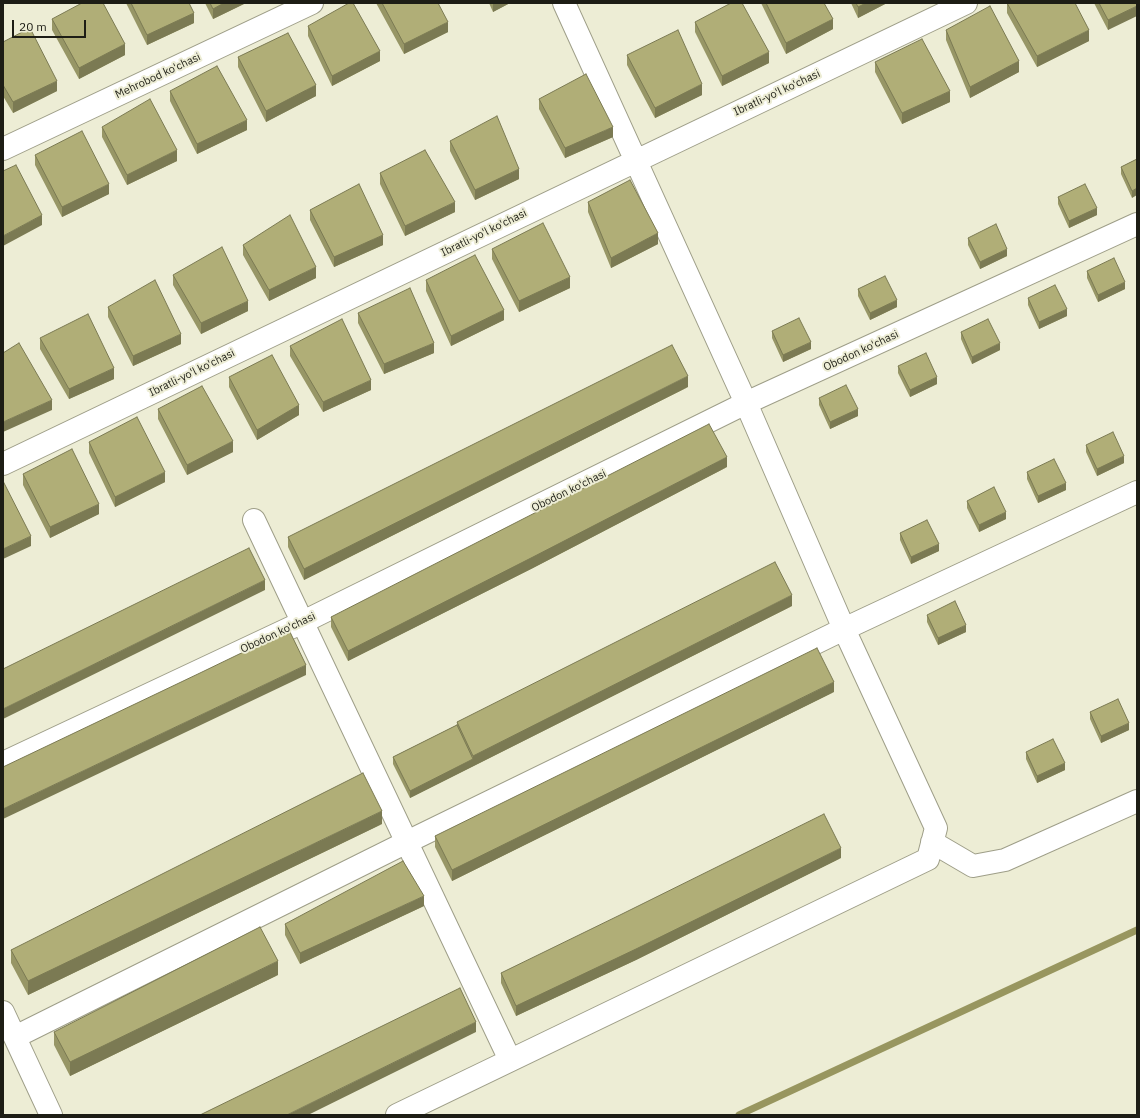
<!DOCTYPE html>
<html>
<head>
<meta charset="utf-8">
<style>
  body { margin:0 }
  #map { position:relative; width:1140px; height:1118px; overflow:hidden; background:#ededd5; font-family:"IBM Plex Sans",sans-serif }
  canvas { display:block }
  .frame { position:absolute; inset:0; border:4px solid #1d1d15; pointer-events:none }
  .scale { position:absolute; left:12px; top:20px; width:74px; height:18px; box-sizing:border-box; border:2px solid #1d1d15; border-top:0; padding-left:5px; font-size:12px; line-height:14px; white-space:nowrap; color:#1d1d15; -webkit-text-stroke:3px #ededd5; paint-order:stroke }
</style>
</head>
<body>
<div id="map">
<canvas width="1140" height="1118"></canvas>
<div class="frame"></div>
<div class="scale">20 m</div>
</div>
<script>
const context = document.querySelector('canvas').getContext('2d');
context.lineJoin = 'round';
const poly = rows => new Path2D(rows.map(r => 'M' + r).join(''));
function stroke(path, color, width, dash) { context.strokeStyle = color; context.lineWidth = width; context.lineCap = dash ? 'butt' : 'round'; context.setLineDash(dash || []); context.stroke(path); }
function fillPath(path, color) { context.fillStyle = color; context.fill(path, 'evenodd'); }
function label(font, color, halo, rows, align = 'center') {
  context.font = font + ' "IBM Plex Sans",sans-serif'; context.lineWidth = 4; context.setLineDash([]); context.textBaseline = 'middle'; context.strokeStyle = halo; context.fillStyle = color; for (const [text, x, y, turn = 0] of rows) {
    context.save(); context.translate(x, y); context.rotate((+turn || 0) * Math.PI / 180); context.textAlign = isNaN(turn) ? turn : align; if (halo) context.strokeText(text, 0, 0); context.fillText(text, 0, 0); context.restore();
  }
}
stroke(poly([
  [739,1115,1137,930]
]), '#98965f', 7);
const street = poly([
  [3,149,312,3],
  [3,464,966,3],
  [254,520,510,1060],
  [3,763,303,622,746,403,1137,224],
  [932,842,973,866,1005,860,1137,801],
  [3,1012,51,1115],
  [15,1037,407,842,844,629,1137,492],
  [397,1115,928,859,936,828,844,629,746,403,564,3]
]);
stroke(street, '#9e9e88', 24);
stroke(street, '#fff', 22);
fillPath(poly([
  [126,3,189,3,194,23,147,45],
  [205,3,246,3,213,19],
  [376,3,438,3,448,32,404,54],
  [489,3,510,3,493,12],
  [761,3,824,3,833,29,786,54],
  [851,3,887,3,858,18],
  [1007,3,1089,41,1037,67,1007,13],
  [1094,3,1137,3,1108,30],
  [52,19,125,55,79,79,52,30],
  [695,22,769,63,722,86,695,32],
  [308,26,380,61,332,86,308,36],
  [946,30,1019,72,970,98,946,40],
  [3,42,57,91,13,113,3,96],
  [627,55,702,95,655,118,627,65],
  [238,57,316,96,266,122,238,67],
  [875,62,950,102,902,124,875,72],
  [170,91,247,130,197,154,170,101],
  [539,99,613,137,565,158,539,109],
  [102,127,177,161,127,185,102,137],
  [450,141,519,179,475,200,450,151],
  [35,155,109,194,62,217,35,165],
  [1137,159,1132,198,1121,174,1121,167],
  [380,173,455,212,405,236,380,184],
  [1058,197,1097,215,1069,228,1058,204],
  [588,202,658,244,611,268,588,212],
  [310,210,383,245,334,267,310,220],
  [968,238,1007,256,980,269,968,245],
  [243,245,316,278,269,301,243,255],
  [492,249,570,288,519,312,492,259],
  [1087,271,1125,289,1098,302,1087,278],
  [173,275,248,311,201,334,173,285],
  [426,280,504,320,451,346,426,291],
  [858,289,897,307,870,320,858,296],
  [1028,298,1067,316,1039,329,1028,305],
  [108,307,181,344,133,366,108,317],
  [358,313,434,353,384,374,358,323],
  [772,331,811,349,783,362,772,338],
  [961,332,1000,350,972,364,961,339],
  [40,338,114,379,69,399,40,349],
  [290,346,371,390,323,412,290,356],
  [898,366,937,384,910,397,898,373],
  [229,377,299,415,257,440,229,387],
  [688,387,304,580,288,547,288,537],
  [819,398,858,416,830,429,819,405],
  [158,409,233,452,187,475,158,419],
  [89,442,165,482,115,507,89,453],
  [1086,445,1124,463,1097,476,1086,452],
  [727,467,533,568,348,661,331,627,331,617],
  [1027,472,1066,490,1038,503,1027,479],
  [23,474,99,514,50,538,23,485],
  [967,501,1006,519,979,532,967,508],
  [900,533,939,551,911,564,900,540],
  [792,606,410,798,393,764,393,757,457,725,457,722],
  [927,615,966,632,938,645,927,622],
  [834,692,452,881,435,847,435,836],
  [1090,712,1129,730,1101,743,1090,719],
  [1026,752,1065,770,1037,783,1026,759],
  [382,824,28,995,11,963,11,950],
  [841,858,636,960,516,1016,501,983,501,973],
  [424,906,300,964,285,935,285,924],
  [278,975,70,1076,54,1045,54,1032]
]), '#979666');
fillPath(poly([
  [224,3,246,3,213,19,213,9],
  [493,3,510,3,493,12],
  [866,3,887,3,858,18,858,7],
  [1137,6,1137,16,1108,30,1108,20],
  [194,13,194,23,147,45,147,35],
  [833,19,833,29,786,54,786,43],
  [448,22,448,32,404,54,404,44],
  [1089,30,1089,41,1037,67,1037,56],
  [125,44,125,55,79,79,79,68],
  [380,51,380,61,332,86,332,76],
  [769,52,769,63,722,86,722,76],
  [1019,61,1019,72,970,98,970,87],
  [57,81,57,91,13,113,13,102],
  [702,84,702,95,655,118,655,108],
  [316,85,316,96,266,122,266,111],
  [950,91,950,102,902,124,902,113],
  [247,120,247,130,197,154,197,144],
  [613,127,613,137,565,158,565,148],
  [177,150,177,161,127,185,127,175],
  [519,169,519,179,475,200,475,190],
  [109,184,109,194,62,217,62,207],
  [1137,188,1137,195,1132,198,1132,191],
  [455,202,455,212,405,236,405,226],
  [1097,208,1097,215,1069,228,1069,221],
  [42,215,42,225,3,246,3,236],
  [658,233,658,244,611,268,611,258],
  [383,235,383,245,334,267,334,257],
  [1007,249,1007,256,980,269,980,262],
  [316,267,316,278,269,301,269,290],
  [570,277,570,288,519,312,519,301],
  [1125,282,1125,289,1098,302,1098,295],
  [897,300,897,307,870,320,870,313],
  [248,301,248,311,201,334,201,323],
  [1067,309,1067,316,1039,329,1039,322],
  [504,310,504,320,451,346,451,336],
  [181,334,181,344,133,366,133,356],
  [811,342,811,349,783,362,783,355],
  [434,343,434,353,384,374,384,364],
  [1000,343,1000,350,972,364,972,357],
  [114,368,114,379,69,399,69,389],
  [688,376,688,387,304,580,304,569],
  [937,377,937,384,910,397,910,390],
  [371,380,371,390,323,412,323,402],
  [52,400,52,410,3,432,3,422],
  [299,405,299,415,257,440,257,430],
  [858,409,858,416,830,429,830,422],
  [233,441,233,452,187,475,187,465],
  [1124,456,1124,463,1097,476,1097,469],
  [727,457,727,467,533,568,348,661,348,651],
  [165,472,165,482,115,507,115,497],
  [1066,483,1066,490,1038,503,1038,496],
  [99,504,99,514,50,538,50,527],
  [1006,512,1006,519,979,532,979,525],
  [31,536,31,546,3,559,3,549],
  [939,544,939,551,911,564,911,557],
  [265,580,265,590,3,719,3,709],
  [792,595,792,606,410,798,410,791,473,759,473,756],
  [966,625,966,632,938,645,938,638],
  [306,665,306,675,3,819,3,809],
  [834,682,834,692,452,881,452,870],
  [1129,723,1129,730,1101,743,1101,736],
  [1065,763,1065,770,1037,783,1037,776],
  [382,811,382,824,28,995,28,981],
  [841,848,841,858,636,960,516,1016,516,1006],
  [424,896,424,906,300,964,300,953],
  [278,961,278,975,70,1076,70,1062],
  [476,1022,476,1032,308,1115,287,1115]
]), '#7b7a53');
const building = poly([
  [82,3,103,3,125,44,79,68,52,19,82,3],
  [131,3,189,3,194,13,147,35,131,3],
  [210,3,224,3,213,9,210,3],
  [349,3,353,3,380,51,332,76,308,26,349,3],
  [382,3,438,3,448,22,404,44,382,3],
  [731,3,742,3,769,52,722,76,695,22,731,3],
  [766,3,824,3,833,19,786,43,766,3],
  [856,3,866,3,858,7,856,3],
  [1007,3,1075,3,1089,30,1037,56,1007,3],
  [1099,3,1137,3,1137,6,1108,20,1099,3],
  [990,6,1019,61,970,87,946,30,990,6],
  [30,28,57,81,13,102,3,85,3,42,30,28],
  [678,30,702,84,655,108,627,55,678,30],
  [288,33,316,85,266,111,238,57,288,33],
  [922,39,950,91,902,113,875,62,922,39],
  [217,66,247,120,197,144,170,91,217,66],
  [586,74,613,127,565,148,539,99,586,74],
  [150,99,177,150,127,175,102,127,150,99],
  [497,116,519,169,475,190,450,141,497,116],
  [82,131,109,184,62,207,35,155,82,131],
  [425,150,455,202,405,226,380,173,425,150],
  [1137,159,1137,188,1132,191,1121,167,1137,159],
  [16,165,42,215,3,236,3,171,16,165],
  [630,180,658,233,611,258,588,202,630,180],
  [359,184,383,235,334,257,310,210,359,184],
  [1085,184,1097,208,1069,221,1058,197,1085,184],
  [290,215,316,267,269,290,243,245,290,215],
  [543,223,570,277,519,301,492,249,543,223],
  [996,224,1007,249,980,262,968,238,996,224],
  [222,247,248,301,201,323,173,275,222,247],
  [475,255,504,310,451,336,426,280,475,255],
  [1114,258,1125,282,1098,295,1087,271,1114,258],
  [885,276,897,300,870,313,858,289,885,276],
  [155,280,181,334,133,356,108,307,155,280],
  [1055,285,1067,309,1039,322,1028,298,1055,285],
  [410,288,434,343,384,364,358,313,410,288],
  [88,314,114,368,69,389,40,338,88,314],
  [799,318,811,342,783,355,772,331,799,318],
  [342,319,371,380,323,402,290,346,342,319],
  [988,319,1000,343,972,357,961,332,988,319],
  [19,343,52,400,3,422,3,353,19,343],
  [672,345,688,376,304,569,288,537,672,345],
  [926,353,937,377,910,390,898,366,926,353],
  [272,355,299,405,257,430,229,377,272,355],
  [846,385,858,409,830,422,819,398,846,385],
  [202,386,233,441,187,465,158,409,202,386],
  [137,417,165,472,115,497,89,442,137,417],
  [709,424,727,457,533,557,348,651,331,617,709,424],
  [1113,432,1124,456,1097,469,1086,445,1113,432],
  [72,449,99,504,50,527,23,474,72,449],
  [1054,459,1066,483,1038,496,1027,472,1054,459],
  [3,481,31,536,3,549,3,481],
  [994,487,1006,512,979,525,967,501,994,487],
  [927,520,939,544,911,557,900,533,927,520],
  [249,548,265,580,3,709,3,669,249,548],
  [775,562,792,595,473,756,457,722,775,562],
  [955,601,966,625,938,638,927,615,955,601],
  [289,630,306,665,3,809,3,767,200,673,289,630],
  [817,648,834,682,452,870,435,836,817,648],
  [1118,699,1129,723,1101,736,1090,712,1118,699],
  [457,725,473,759,410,791,393,757,457,725],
  [1053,739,1065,763,1037,776,1026,752,1053,739],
  [363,773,382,811,28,981,11,950,363,773],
  [824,814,841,848,636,949,516,1006,501,973,620,915,824,814],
  [403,861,424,896,300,953,285,924,403,861],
  [260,927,278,961,70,1062,54,1032,260,927],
  [460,988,476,1022,303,1107,287,1115,200,1115,460,988]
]);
fillPath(building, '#b0ae77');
stroke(building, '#7b7a53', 1);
label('11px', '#1d1d15', '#ededd5', [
  ["Mehrobod ko'chasi",158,76,-25],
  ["Ibratli-yo'l ko'chasi",777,93,-25],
  ["Ibratli-yo'l ko'chasi",484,233,-26],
  ["Obodon ko'chasi",861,351,-25],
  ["Ibratli-yo'l ko'chasi",192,373,-26],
  ["Obodon ko'chasi",569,491,-26],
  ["Obodon ko'chasi",278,633,-25]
]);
</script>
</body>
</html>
